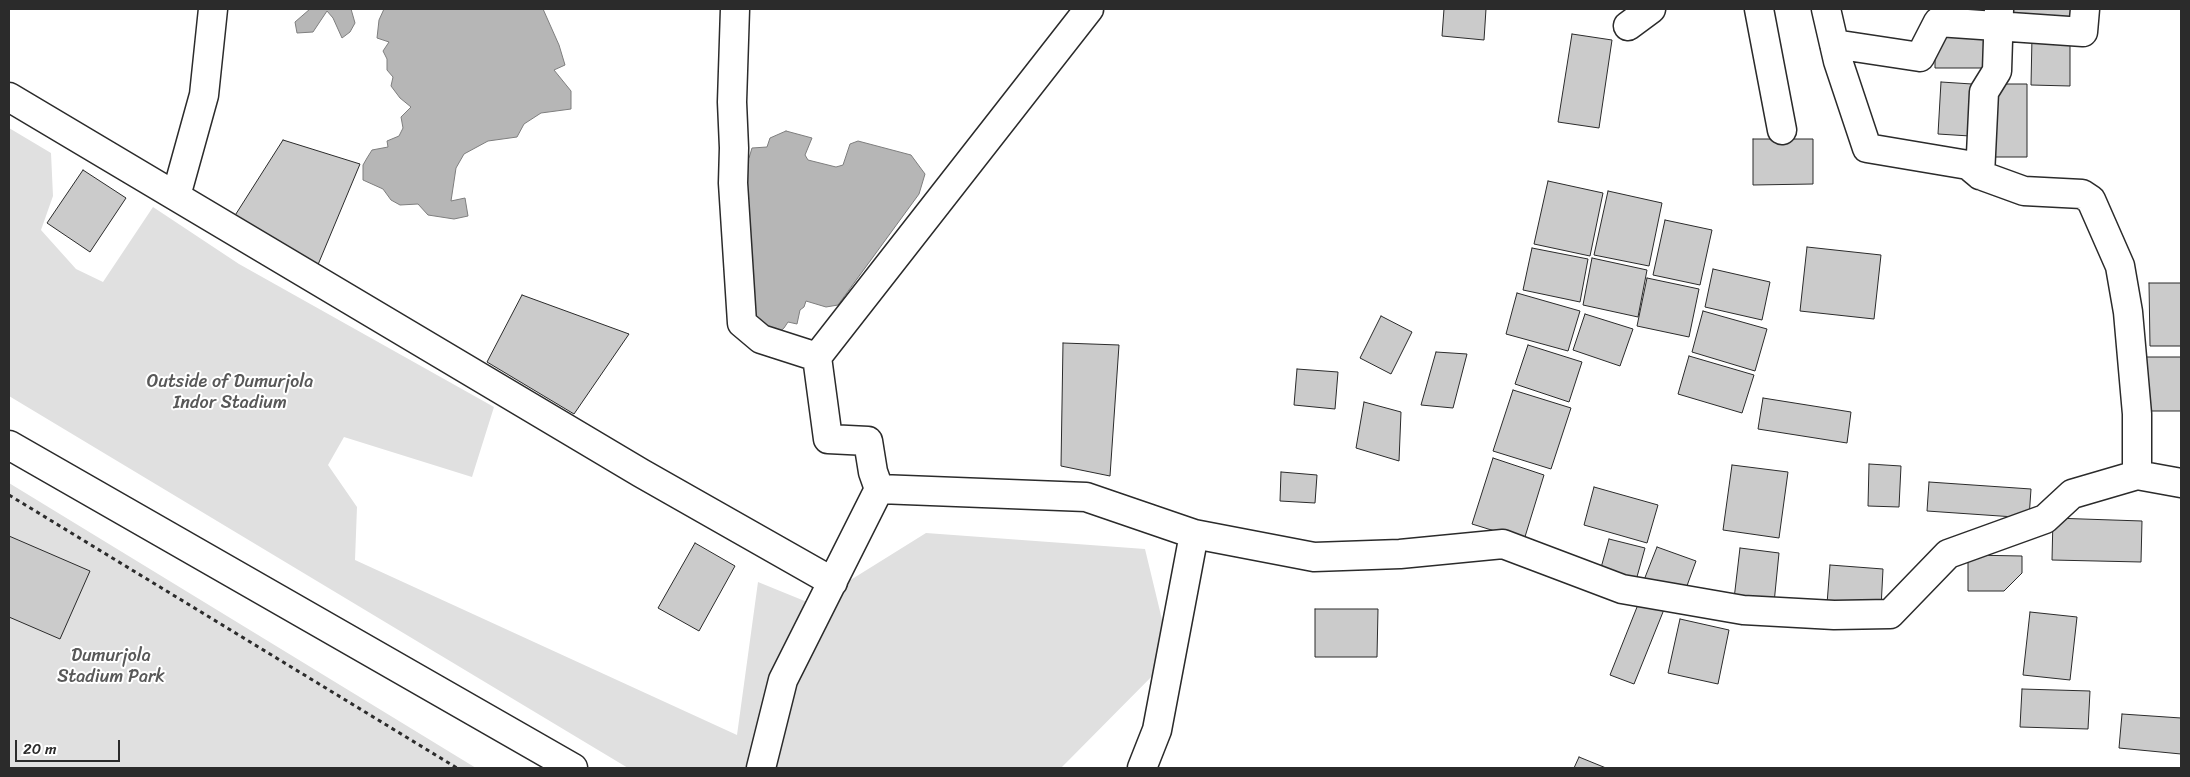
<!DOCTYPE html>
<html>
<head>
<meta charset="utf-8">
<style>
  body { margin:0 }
  #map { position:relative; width:2190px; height:777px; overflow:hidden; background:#fff; font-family:Sriracha,sans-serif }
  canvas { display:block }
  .frame { position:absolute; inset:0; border:10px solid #2b2b2b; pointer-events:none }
  .scale { position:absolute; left:15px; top:740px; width:105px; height:22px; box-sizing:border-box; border:2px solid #2b2b2b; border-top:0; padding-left:6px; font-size:15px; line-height:18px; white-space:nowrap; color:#2b2b2b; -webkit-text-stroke:4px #fff; paint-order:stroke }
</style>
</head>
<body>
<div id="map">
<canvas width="2190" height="777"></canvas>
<div class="frame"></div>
<div class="scale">20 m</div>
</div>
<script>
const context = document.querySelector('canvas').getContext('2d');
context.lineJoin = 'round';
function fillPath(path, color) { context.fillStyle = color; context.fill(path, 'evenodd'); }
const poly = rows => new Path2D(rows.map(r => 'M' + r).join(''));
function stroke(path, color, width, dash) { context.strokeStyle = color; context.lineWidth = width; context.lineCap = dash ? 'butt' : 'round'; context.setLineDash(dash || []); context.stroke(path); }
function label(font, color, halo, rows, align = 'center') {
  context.font = font + ' Sriracha,sans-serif'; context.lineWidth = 4; context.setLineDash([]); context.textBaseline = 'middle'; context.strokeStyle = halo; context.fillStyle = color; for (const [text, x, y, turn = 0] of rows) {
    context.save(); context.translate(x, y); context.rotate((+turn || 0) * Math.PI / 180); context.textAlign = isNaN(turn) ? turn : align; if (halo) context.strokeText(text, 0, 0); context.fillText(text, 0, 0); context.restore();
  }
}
fillPath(poly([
  [9,128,51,153,53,196,41,230,76,269,103,282,153,207,239,264,494,407,472,477,344,437,328,465,357,507,355,560,737,735,758,582,812,604,926,533,1145,549,1171,657,1061,768,628,768,9,396],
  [9,483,476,768,9,768]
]), '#e0e0e0');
const water = poly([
  [310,9,351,9,355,23,350,32,342,38,333,18,327,11,313,32,297,33,295,22,310,9],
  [384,9,543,9,559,45,565,65,554,70,571,91,571,109,541,113,524,124,517,137,488,141,464,154,456,168,451,201,465,198,468,216,454,219,428,215,418,204,400,205,391,200,383,189,363,180,363,165,367,158,372,150,388,147,387,141,399,136,403,128,401,117,411,107,400,98,391,86,393,77,387,70,387,59,383,51,389,42,377,38,379,20,384,9],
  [786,131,812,138,805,155,808,160,836,167,843,165,850,144,858,141,911,155,925,174,919,194,838,305,826,307,806,301,804,307,800,310,797,324,788,322,784,328,775,336,762,327,752,310,743,162,749,158,752,148,767,147,770,138,786,131]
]);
fillPath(water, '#b6b6b6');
stroke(water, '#7e7e7e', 1);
const building = poly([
  [1444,9,1486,9,1484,40,1442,36,1444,9],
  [2005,9,2071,9,2071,25,2005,23,2005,9],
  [1572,34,1612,40,1599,128,1558,122,1572,34],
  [1935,35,1991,36,1991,68,1935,68,1935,35],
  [2032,37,2070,37,2070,86,2031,85,2032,37],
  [1941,82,1972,84,1970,136,1938,134,1941,82],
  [1991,84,2027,84,2027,157,1991,157,1991,84],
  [1753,139,1813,139,1813,184,1753,185,1753,139],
  [283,140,360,164,317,267,234,217,283,140],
  [83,170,126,198,90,252,47,223,83,170],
  [1548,181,1603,193,1590,256,1534,244,1548,181],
  [1608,191,1662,203,1649,266,1594,255,1608,191],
  [1665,220,1712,230,1700,285,1653,275,1665,220],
  [1807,247,1881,255,1874,319,1800,311,1807,247],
  [1532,248,1588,259,1580,302,1523,290,1532,248],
  [1592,258,1647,270,1638,317,1583,305,1592,258],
  [1713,269,1770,282,1762,320,1705,307,1713,269],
  [1647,278,1699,289,1689,337,1637,326,1647,278],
  [2149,283,2181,283,2181,346,2150,346,2149,283],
  [1517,293,1580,311,1568,351,1506,334,1517,293],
  [522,295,629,334,574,414,487,362,522,295],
  [1703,311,1767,329,1755,371,1692,352,1703,311],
  [1585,314,1633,329,1620,366,1573,350,1585,314],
  [1381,316,1412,332,1391,374,1360,358,1381,316],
  [1063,343,1119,345,1110,476,1061,466,1063,343],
  [1528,345,1582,362,1569,402,1515,384,1528,345],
  [1436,352,1467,354,1453,408,1421,405,1436,352],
  [1689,356,1754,375,1742,413,1678,394,1689,356],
  [2141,357,2181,357,2181,411,2141,411,2141,357],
  [1297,369,1338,372,1335,409,1294,405,1297,369],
  [1513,390,1571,408,1551,469,1493,451,1513,390],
  [1763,398,1851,412,1847,443,1758,429,1763,398],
  [1364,402,1401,412,1399,461,1356,448,1364,402],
  [1493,458,1544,475,1524,540,1472,524,1493,458],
  [1869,464,1901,466,1899,507,1868,506,1869,464],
  [1732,465,1788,472,1779,538,1723,530,1732,465],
  [1281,472,1317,475,1315,503,1280,501,1281,472],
  [1929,482,2031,489,2029,518,1927,511,1929,482],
  [1594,487,1658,505,1647,543,1584,525,1594,487],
  [2053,518,2142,521,2141,562,2052,560,2053,518],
  [9,536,90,571,60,639,9,617,9,536],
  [1609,539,1645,548,1635,584,1599,575,1609,539],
  [695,543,735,566,699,631,658,608,695,543],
  [1657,547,1696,561,1684,594,1644,580,1657,547],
  [1740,548,1779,553,1774,603,1734,599,1740,548],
  [1968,555,2022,556,2022,573,2004,591,1968,591,1968,555],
  [1830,565,1883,569,1881,608,1827,604,1830,565],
  [1641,597,1665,607,1634,684,1610,675,1641,597],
  [1315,609,1378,609,1377,657,1315,657,1315,609],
  [2030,612,2077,617,2070,680,2023,675,2030,612],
  [1680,619,1729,630,1718,684,1668,673,1680,619],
  [2022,689,2090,691,2088,729,2020,727,2022,689],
  [2122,714,2181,718,2181,754,2119,748,2122,714],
  [1579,757,1606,768,1574,768,1579,757]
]);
fillPath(building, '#cbcbcb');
stroke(building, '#2b2b2b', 1);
const minor = poly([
  [735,9,732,102,734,148,733,183,742,323,761,339,817,357,828,439,868,441,873,472,879,489],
  [1759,9,1782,130],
  [1826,9,1838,61,1867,148,1968,165,1980,175,2024,191,2082,194,2091,200,2120,266,2128,312,2137,414,2137,475],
  [1628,26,1651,9],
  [1834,44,1920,57,1938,22,2083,32,2085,9],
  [9,97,641,473,833,582],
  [1980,175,1984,92,1997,71,1999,9],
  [176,196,204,95,213,9],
  [817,357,1089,9],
  [9,445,573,768],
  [761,768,783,680,879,489,1086,497,1194,534,1314,557,1400,554,1503,544,1622,589,1743,610,1834,615,1890,614,1948,554,2045,519,2072,494,2137,475,2181,483],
  [1142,768,1157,730,1194,534]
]);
stroke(minor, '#2b2b2b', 31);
stroke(poly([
  [9,495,457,768]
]), '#2b2b2b', 3, [4, 4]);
stroke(minor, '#fff', 28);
label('18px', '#585858', '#fff', [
  ["Outside of Dumurjola",230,382],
  ["Indor Stadium",230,403],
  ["Dumurjola",111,656],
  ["Stadium Park",111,677]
]);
</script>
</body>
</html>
